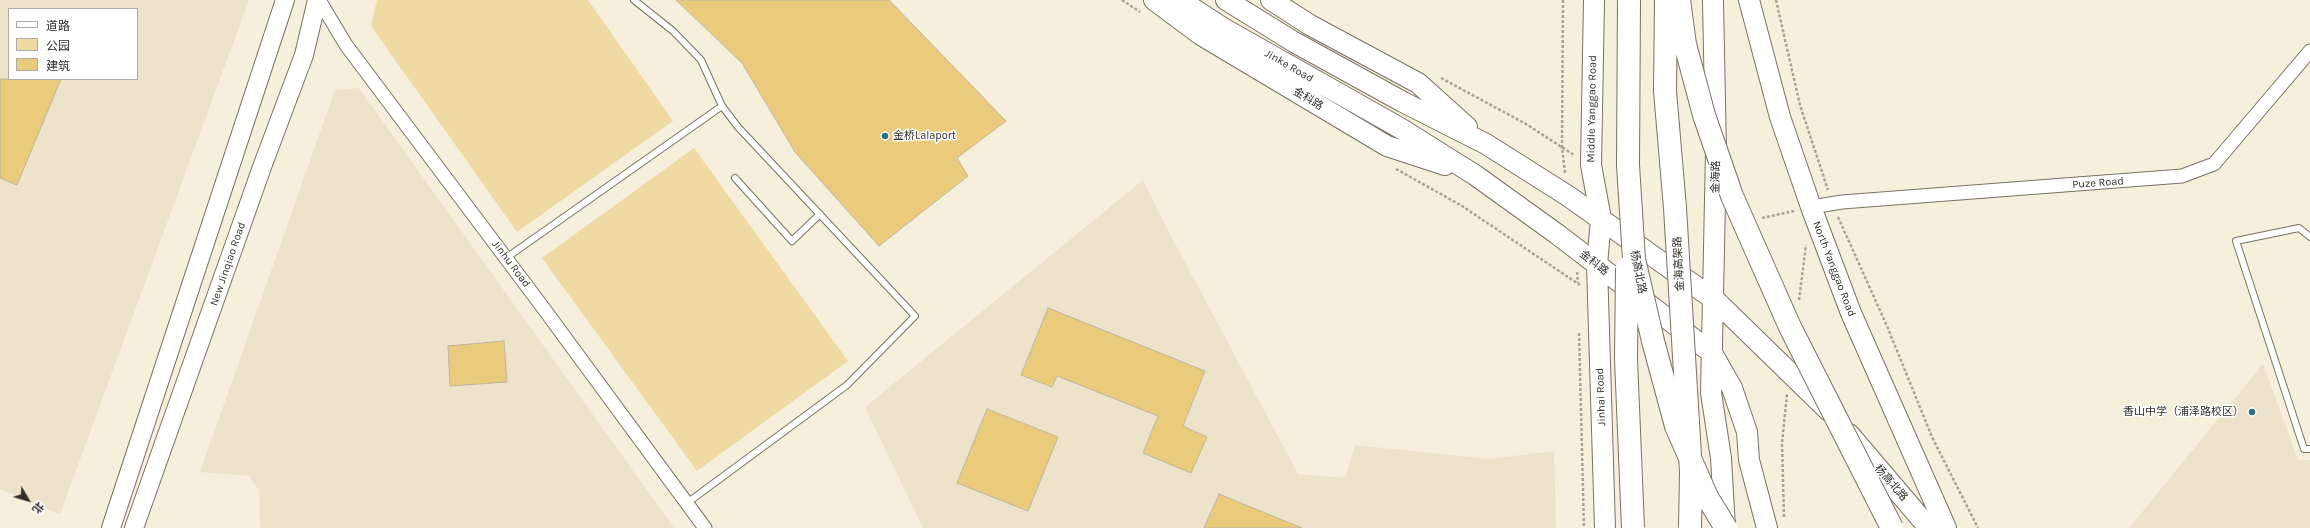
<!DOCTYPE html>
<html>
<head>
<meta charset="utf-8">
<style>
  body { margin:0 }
  #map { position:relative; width:2310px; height:528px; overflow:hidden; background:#f6efdc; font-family:Karla,"Noto Sans SC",sans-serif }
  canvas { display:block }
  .legend { position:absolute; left:8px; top:8px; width:130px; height:72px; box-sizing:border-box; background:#fff; border:1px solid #adaba9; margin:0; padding:5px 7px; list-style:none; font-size:12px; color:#312e27 }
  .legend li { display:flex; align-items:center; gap:8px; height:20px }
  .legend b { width:20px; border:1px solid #adaba9 }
  .north { position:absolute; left:8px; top:480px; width:40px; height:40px; -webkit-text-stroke:3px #fff; paint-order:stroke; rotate:128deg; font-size:11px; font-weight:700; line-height:16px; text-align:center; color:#312e27 }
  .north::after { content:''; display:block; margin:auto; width:14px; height:18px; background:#312e27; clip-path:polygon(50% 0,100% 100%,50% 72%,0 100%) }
</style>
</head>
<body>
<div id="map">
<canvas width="2310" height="528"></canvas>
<ul class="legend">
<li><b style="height:5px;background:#fff"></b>道路</li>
<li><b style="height:11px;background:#f0daa4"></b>公园</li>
<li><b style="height:11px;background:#eacb7b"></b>建筑</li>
</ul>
<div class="north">北</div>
</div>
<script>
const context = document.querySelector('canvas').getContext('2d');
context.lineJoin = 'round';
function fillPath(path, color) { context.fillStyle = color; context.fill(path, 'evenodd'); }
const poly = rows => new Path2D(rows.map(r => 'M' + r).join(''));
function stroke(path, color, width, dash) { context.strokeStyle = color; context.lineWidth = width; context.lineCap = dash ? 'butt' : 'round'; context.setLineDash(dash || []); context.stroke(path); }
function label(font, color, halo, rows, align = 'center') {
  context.font = font + ' Karla,"Noto Sans SC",sans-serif'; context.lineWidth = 3; context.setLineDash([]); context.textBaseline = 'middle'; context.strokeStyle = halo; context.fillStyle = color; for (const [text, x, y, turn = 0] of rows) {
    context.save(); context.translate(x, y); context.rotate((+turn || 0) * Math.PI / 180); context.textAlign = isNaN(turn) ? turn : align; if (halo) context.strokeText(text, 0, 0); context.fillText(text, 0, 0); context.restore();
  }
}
fillPath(poly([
  [0,0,249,0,60,514,0,489],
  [9,9,137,9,137,79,9,79],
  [359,88,674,528,260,528,259,490,249,476,200,472,335,90],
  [1143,180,1162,219,1298,474,1345,478,1355,445,1489,459,1554,451,1556,528,923,528,865,407],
  [2263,364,2298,460,2310,460,2310,528,2129,528]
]), '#ede3ca');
fillPath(poly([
  [377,0,588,0,673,121,517,232,371,26],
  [694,148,848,361,697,471,542,258]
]), '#f0daa4');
const building = poly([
  [676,0,889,0,1006,121,957,158,968,176,879,246,795,152,742,63,676,0],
  [0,79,61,79,17,185,0,178,0,79],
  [1048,308,1205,371,1183,426,1207,437,1191,473,1143,453,1158,416,1057,376,1052,387,1021,375,1048,308],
  [504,341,507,382,450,386,448,346,504,341],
  [987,409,1058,437,1028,511,957,483,987,409],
  [1219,494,1302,528,1204,528,1219,494]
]);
fillPath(building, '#eacb7b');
stroke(building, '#beb7a5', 1);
const lane = poly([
  [634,0,673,31,701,60,722,106],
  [735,178,792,241,820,214],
  [2310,237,2299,228,2236,241,2304,449,2310,449],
  [506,258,722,106,738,127,915,316,847,385,687,503]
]);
const street = poly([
  [319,0,346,45,544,309,705,528],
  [1811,207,1842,202,2182,176,2214,164,2310,51]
]);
const secondary = poly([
  [111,528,285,0],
  [134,528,262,167,304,55,317,0]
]);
const primary = poly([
  [1154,0,1201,35,1387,146,1445,165],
  [1180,0,1223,28,1400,128,1475,175,1557,234,1712,353,1732,388,1747,432,1749,460,1767,528],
  [1226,0,1294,42,1403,102,1486,144,1568,196,1715,300,1829,411],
  [1271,0,1310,25,1418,83,1467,127],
  [1594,0,1591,165,1601,219,1597,265,1605,528],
  [1713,0,1716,152,1711,393,1721,458,1725,528],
  [1749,0,1780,117,1811,207,1851,313,1946,528],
  [1849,434,1929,528]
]);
stroke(lane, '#7a7363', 8);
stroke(street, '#7a7363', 15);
stroke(secondary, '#7a7363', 20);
stroke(primary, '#7a7363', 22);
stroke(poly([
  [1122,0,1140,12],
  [1563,0,1562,147,1565,173],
  [1776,0,1800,105,1828,190],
  [1441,78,1526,124,1574,155],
  [1396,169,1462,206,1580,285],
  [1838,217,1887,326,1932,437,1978,528],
  [1762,218,1794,211],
  [1577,272,1578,283],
  [1799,300,1806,245],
  [1579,333,1584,528],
  [1784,517,1782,443,1787,394]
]), '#aaa496', 2.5, [3, 2]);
stroke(lane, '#fff', 6);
stroke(street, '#fff', 13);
stroke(secondary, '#fff', 18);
stroke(primary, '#fff', 20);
const highwayBridge = poly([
  [1629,0,1628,165,1634,259,1653,341,1676,426,1707,497,1726,528],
  [1666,0,1665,91,1675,208,1691,472,1690,528],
  [1679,0,1685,44,1704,115,1732,196,1790,327,1892,528],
  [1627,268,1626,359,1633,528]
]);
stroke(highwayBridge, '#7a7363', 24, []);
stroke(highwayBridge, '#fff', 22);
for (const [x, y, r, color] of [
  [885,136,4,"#2d7281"],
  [2252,412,4,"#2d7281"]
]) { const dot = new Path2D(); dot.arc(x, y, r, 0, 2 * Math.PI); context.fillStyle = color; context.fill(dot); stroke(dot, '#fff', 1.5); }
label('11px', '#312e27', '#fff', [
  ["Jinke Road",1289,66,30],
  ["金科路",1308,99,31],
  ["Middle Yanggao Road",1592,109,-89],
  ["金海路",1716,177,-89],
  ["Puze Road",2098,183,-4],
  ["金科路",1594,263,38],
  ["New Jinqiao Road",228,264,-71],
  ["Jinhu Road",511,264,53],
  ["金海高架路",1679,264,-93],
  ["North Yanggao Road",1834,269,69],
  ["杨高北路",1638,272,79],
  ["Jinhai Road",1601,397,-92],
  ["杨高北路",1891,483,49]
]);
label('11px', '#312e27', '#fff', [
  ["金桥Lalaport",893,136],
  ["香山中学（浦泽路校区）",2244,412,"right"]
], 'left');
</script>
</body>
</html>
